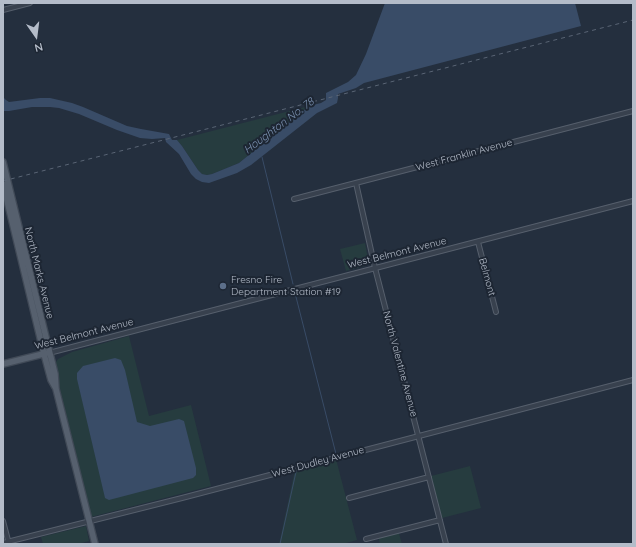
<!DOCTYPE html>
<html>
<head>
<meta charset="utf-8">
<style>
  body { margin:0 }
  #map { position:relative; width:636px; height:547px; overflow:hidden; background:#242f3e; font-family:Quicksand,sans-serif }
  canvas { display:block }
  .frame { position:absolute; inset:0; border:4px solid #b4bcc9; pointer-events:none }
  .north { position:absolute; left:16px; top:16px; width:40px; height:40px; -webkit-text-stroke:3px #1d2633; paint-order:stroke; rotate:166deg; font-size:11px; font-weight:700; line-height:16px; text-align:center; color:#b4bcc9 }
  .north::after { content:''; display:block; margin:auto; width:14px; height:18px; background:#b4bcc9; clip-path:polygon(50% 0,100% 100%,50% 72%,0 100%) }
</style>
</head>
<body>
<div id="map">
<canvas width="636" height="547"></canvas>
<div class="frame"></div>
<div class="north">N</div>
</div>
<script>
const context = document.querySelector('canvas').getContext('2d');
context.lineJoin = 'round';
function fillPath(path, color) { context.fillStyle = color; context.fill(path, 'evenodd'); }
const poly = rows => new Path2D(rows.map(r => 'M' + r).join(''));
function stroke(path, color, width, dash) { context.strokeStyle = color; context.lineWidth = width; context.lineCap = dash ? 'butt' : 'round'; context.setLineDash(dash || []); context.stroke(path); }
function label(font, color, halo, rows, align = 'center') {
  context.font = font + ' Quicksand,sans-serif'; context.lineWidth = 4; context.setLineDash([]); context.textBaseline = 'middle'; context.strokeStyle = halo; context.fillStyle = color; for (const [text, x, y, turn = 0] of rows) {
    context.save(); context.translate(x, y); context.rotate((+turn || 0) * Math.PI / 180); context.textAlign = isNaN(turn) ? turn : align; if (halo) context.strokeText(text, 0, 0); context.fillText(text, 0, 0); context.restore();
  }
}
fillPath(poly([
  [309,106,239,163,212,174,207,175,202,174,198,170,182,146,177,140],
  [365,243,369,264,368,265,346,271,340,249],
  [129,336,149,416,191,405,211,486,91,517,59,385,56,362,58,359,72,352],
  [336,459,357,540,343,544,279,544,295,470],
  [470,466,481,508,442,518,431,476],
  [86,526,89,541,78,544,43,544,41,537],
  [398,530,402,544,380,544,378,535]
]), '#263c3f');
fillPath(poly([
  [385,3,575,3,581,26,364,83,356,88,338,94,338,98,337,103,317,113,251,165,237,173,209,183,202,182,196,179,191,174,179,154,166,142,165,138,152,139,140,138,117,130,79,114,59,108,50,107,32,107,9,111,3,111,3,97,6,100,9,102,40,98,50,98,72,103,83,107,127,126,141,129,169,134,172,140,177,140,182,146,198,170,202,174,207,175,212,174,239,163,309,106,321,103,326,100,326,93,348,82,356,75,366,54],
  [115,358,121,360,125,370,137,422,150,426,179,419,184,421,196,468,196,475,193,478,109,500,105,498,77,379,77,373,83,366]
]), '#394c67');
stroke(poly([
  [262,157,293,284],
  [295,293,336,454],
  [280,544,296,472,298,469]
]), '#394c67', 1);
const minor = poly([
  [3,10,30,3],
  [356,183,375,268,446,544],
  [294,199,633,111],
  [478,242,496,312],
  [49,353,633,201],
  [349,498,429,477],
  [3,521,9,544],
  [366,539,440,520],
  [3,543,182,498,633,380]
]);
const major = poly([
  [3,162,55,374,56,389,95,544],
  [3,184,44,354,51,380,55,387],
  [3,364,47,353]
]);
stroke(minor, '#565f6c', 6);
stroke(major, '#414a57', 8);
stroke(minor, '#38414e', 4);
stroke(major, '#56606e', 5.5);
stroke(poly([
  [3,181,633,20]
]), '#5a6575', 1, [4, 4]);
for (const [x, y, r, color] of [
  [223,286,4,"#5c6f8a"]
]) { const dot = new Path2D(); dot.arc(x, y, r, 0, 2 * Math.PI); context.fillStyle = color; context.fill(dot); stroke(dot, '#1d2633', 1.5); }
label('10px', '#b4bcc9', '#1d2633', [
  ["West Franklin Avenue",464,155,-15],
  ["West Belmont Avenue",397,253,-14],
  ["North Marks Avenue",39,273,76],
  ["Belmont",487,277,75],
  ["West Belmont Avenue",84,334,-14],
  ["North Valentine Avenue",400,364,75],
  ["West Dudley Avenue",318,462,-15]
]);
label('10px', '#b4bcc9', '#1d2633', [
  ["Fresno Fire",231,280],
  ["Department Station #19",231,292]
], 'left');
label('italic 11px', '#7c92b1', '#1d2633', [
  ["Houghton No. 78",279,126,-37]
]);
</script>
</body>
</html>
